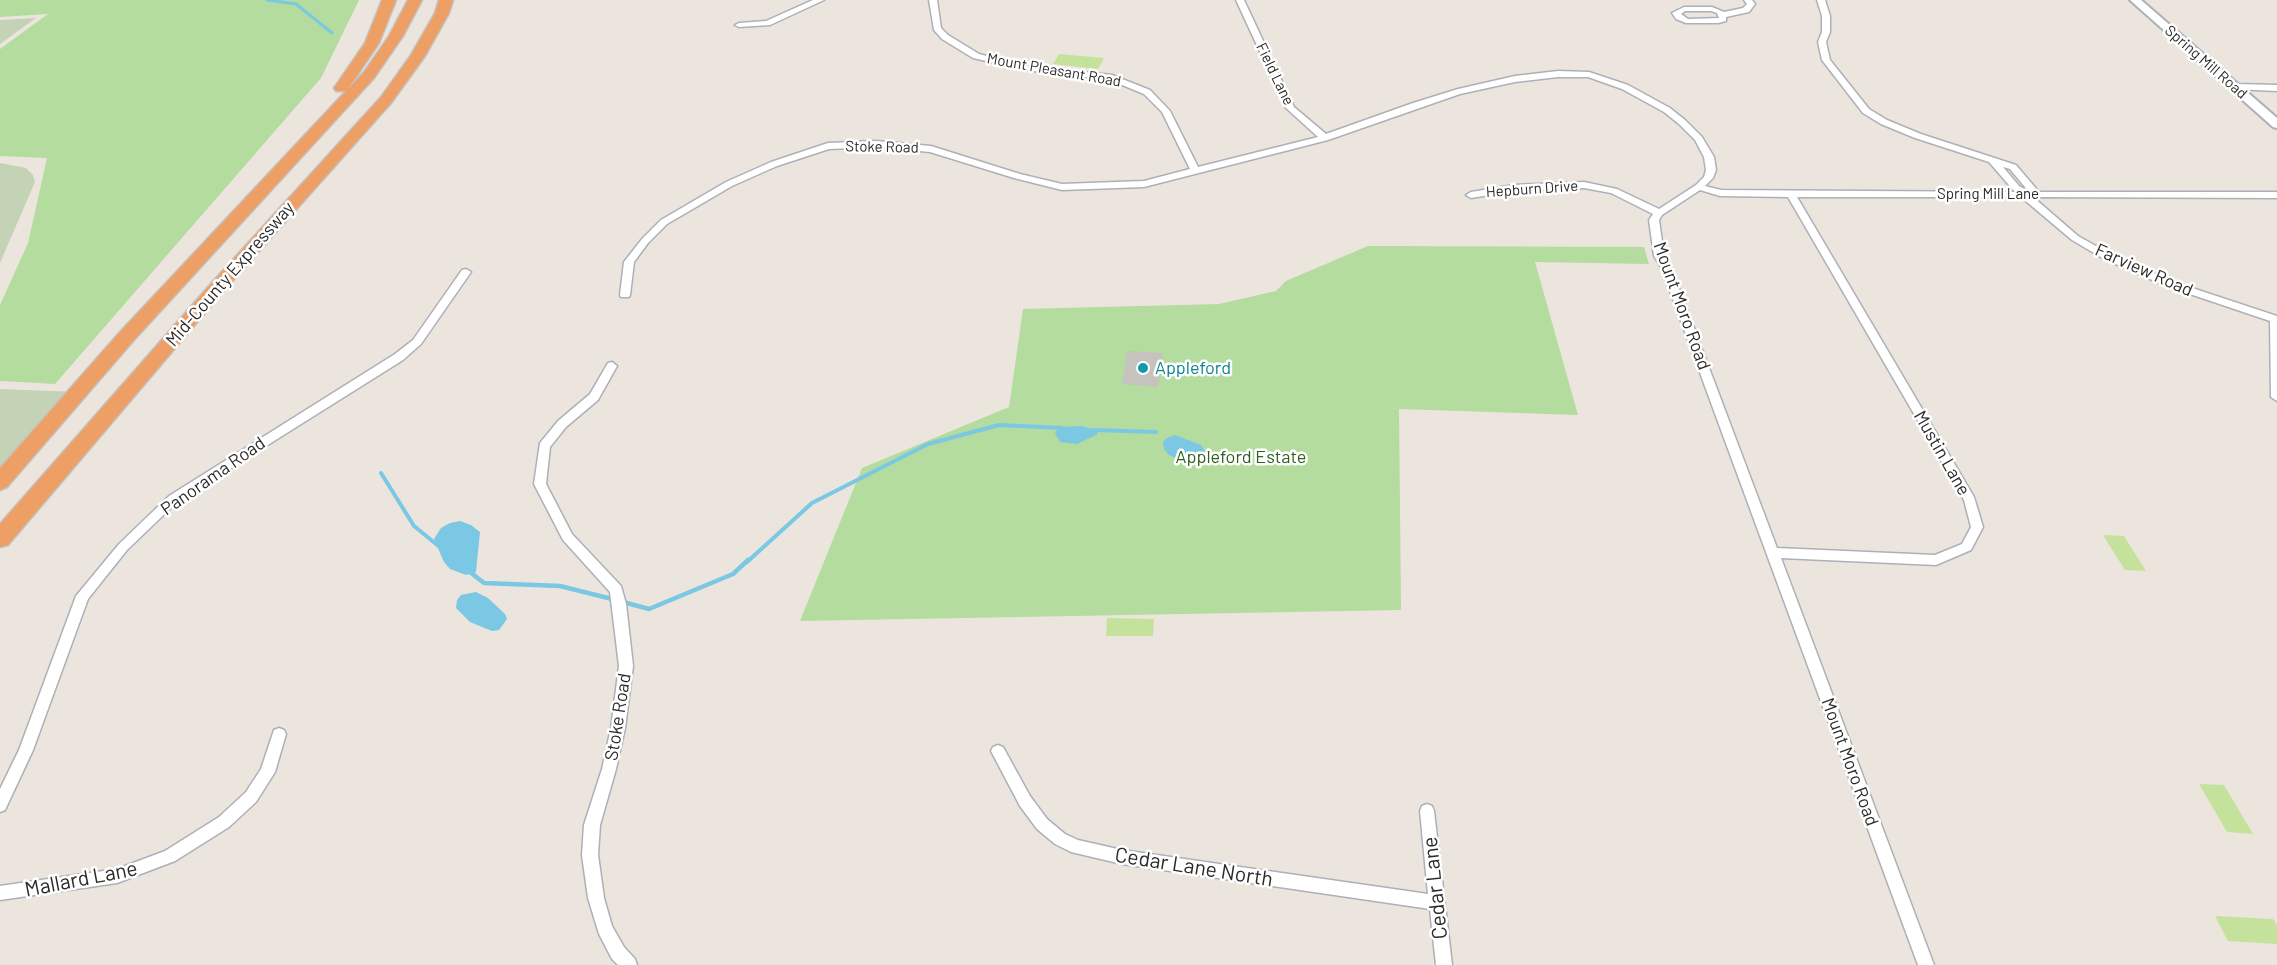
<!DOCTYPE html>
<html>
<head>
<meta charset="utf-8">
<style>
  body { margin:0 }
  canvas { display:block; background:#ebe5dd }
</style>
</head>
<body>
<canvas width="2277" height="965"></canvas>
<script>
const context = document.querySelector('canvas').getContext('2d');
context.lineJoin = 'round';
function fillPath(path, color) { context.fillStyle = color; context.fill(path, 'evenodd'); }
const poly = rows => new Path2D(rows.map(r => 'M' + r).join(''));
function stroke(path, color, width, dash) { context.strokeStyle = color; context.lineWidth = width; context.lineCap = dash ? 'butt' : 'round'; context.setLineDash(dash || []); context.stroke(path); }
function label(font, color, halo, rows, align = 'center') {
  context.font = font + ' Barlow,sans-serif'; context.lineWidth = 5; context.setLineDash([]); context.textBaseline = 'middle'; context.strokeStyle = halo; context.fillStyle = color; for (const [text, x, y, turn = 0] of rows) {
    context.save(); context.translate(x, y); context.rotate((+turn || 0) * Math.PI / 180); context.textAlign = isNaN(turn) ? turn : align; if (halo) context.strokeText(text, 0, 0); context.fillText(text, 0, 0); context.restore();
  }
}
fillPath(poly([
  [0,0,359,0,321,78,55,384,0,381,0,305,28,243,47,158,0,156,0,49,48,14,0,17],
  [1368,246,1644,247,1649,264,1535,262,1578,415,1399,409,1401,610,800,621,862,468,1009,407,1023,309,1219,304,1276,291,1286,281]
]), '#b4dc9f');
fillPath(poly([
  [36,18,0,44,0,20],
  [0,163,26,168,33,175,35,182,0,263],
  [0,389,79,392,0,482]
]), '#c4d3b6');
fillPath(poly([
  [1059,54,1104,58,1098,69,1053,64],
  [2103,535,2124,536,2146,571,2125,570],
  [1107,618,1154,619,1153,636,1106,636],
  [2199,784,2224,785,2253,834,2227,832],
  [2215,916,2273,919,2277,925,2277,944,2228,941]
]), '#c5e29c');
fillPath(poly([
  [1081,426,1096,430,1098,434,1077,444,1060,442,1055,433,1058,429,1064,427],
  [1175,435,1201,445,1206,453,1202,460,1194,463,1183,461,1169,455,1164,449,1163,442,1167,438],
  [460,521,471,525,480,532,476,572,466,575,450,569,444,562,434,539,441,528,450,523],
  [476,592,488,598,505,614,507,619,499,630,492,631,470,622,456,608,457,600,461,595]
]), '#7ac8e3');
stroke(poly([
  [267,0,296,4,332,33]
]), '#7ac8e3', 3);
stroke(poly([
  [1093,430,1156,432],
  [381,473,414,526,441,548],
  [747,562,812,503,928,444,999,425,1062,428]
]), '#7ac8e3', 4);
stroke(poly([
  [470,572,484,583,560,586,616,600],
  [623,602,649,609,733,574,748,560]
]), '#7ac8e3', 4.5);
fillPath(poly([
  [1127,351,1163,353,1158,387,1122,384]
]), '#c6c2bd');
const minor = poly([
  [813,0,824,0,770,25,739,27,735,25,739,23,766,21,813,0],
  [929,0,937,0,941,28,948,35,979,54,1025,66,1112,75,1150,90,1170,111,1198,167,1318,137,1286,108,1236,0,1244,0,1294,107,1326,134,1413,103,1458,89,1515,76,1558,71,1589,72,1628,85,1670,108,1685,120,1702,137,1714,157,1716,170,1713,178,1705,186,1721,190,2015,192,1989,162,1915,138,1881,124,1863,113,1822,60,1818,42,1822,32,1822,16,1817,0,1825,0,1830,16,1830,32,1826,42,1830,60,1869,109,1887,120,1921,134,2016,165,2039,192,2277,192,2277,198,2033,197,2078,236,2112,255,2174,282,2277,316,2277,401,2271,397,2270,321,2166,286,2104,259,2072,240,2021,197,1797,197,1974,497,1983,527,1971,550,1936,565,1781,558,1934,965,1918,965,1661,267,1654,256,1649,220,1653,214,1611,193,1584,188,1514,191,1471,198,1466,195,1471,192,1514,185,1584,182,1617,189,1659,209,1696,185,1704,177,1706,170,1704,157,1695,140,1679,124,1664,112,1622,89,1588,77,1558,77,1515,82,1460,94,1328,140,1144,187,1062,190,1014,178,930,152,876,147,829,149,777,166,732,186,667,224,648,243,634,262,630,295,629,297,621,297,620,295,624,262,642,239,661,220,726,182,771,162,828,143,876,141,931,146,1020,174,1062,184,1144,181,1190,169,1162,112,1144,94,1110,80,1025,70,973,58,942,39,934,30,929,0],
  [2003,167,2010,169,2029,192,2019,186,2003,167],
  [1700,190,1720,196,1788,197,1964,500,1971,527,1962,544,1935,555,1777,548,1671,267,1664,256,1659,220,1662,215,1700,190],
  [1744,0,1752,0,1755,4,1749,12,1726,17,1726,21,1718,23,1686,23,1676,19,1672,13,1684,7,1712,7,1724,12,1743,8,1747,4,1744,0],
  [1685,11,1711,11,1717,13,1719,18,1688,19,1681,14,1685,11],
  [2237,84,2277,85,2277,91,2234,89,2234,85,2237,84],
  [466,269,471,272,421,344,403,360,177,502,127,550,88,599,33,750,5,810,0,812,0,789,19,750,76,596,119,544,169,496,395,354,413,340,462,270,466,269],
  [612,362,617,366,598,400,566,427,550,447,546,484,572,534,621,586,626,604,633,666,625,728,616,769,600,825,598,855,604,898,612,926,624,947,635,959,637,965,618,965,612,959,599,934,588,898,582,855,584,825,602,769,611,728,619,666,610,592,563,540,534,484,540,443,558,421,590,394,608,363,612,362],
  [279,728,284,730,286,734,275,772,256,802,229,827,175,861,117,883,0,900,0,886,117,869,165,851,219,817,246,792,261,769,274,730,279,728],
  [998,745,1003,747,1030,796,1047,819,1065,834,1078,840,1122,850,1428,894,1420,811,1422,806,1427,804,1432,806,1434,811,1452,965,1436,965,1430,909,1122,864,1071,852,1055,844,1037,829,1020,806,991,751,993,747,998,745]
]);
const secondary = poly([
  [2130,0,2141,0,2277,118,2277,128,2273,127,2130,0]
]);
const motorway = poly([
  [382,0,396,0,379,43,348,89,364,72,389,36,408,0,422,0,403,36,374,78,134,340,7,487,0,490,0,468,120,332,346,91,336,91,334,88,365,43,382,0],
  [439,0,453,0,449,13,425,56,391,103,221,294,8,545,0,547,0,524,209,286,381,97,411,55,435,13,439,0]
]);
stroke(minor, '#aeb0b9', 3);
stroke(secondary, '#aeb0b9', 4);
stroke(motorway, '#c3c3c3', 3);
fillPath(minor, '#fff');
fillPath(secondary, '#fff');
fillPath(motorway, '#ee9f65');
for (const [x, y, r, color] of [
  [1143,368,6,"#0f9aa8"]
]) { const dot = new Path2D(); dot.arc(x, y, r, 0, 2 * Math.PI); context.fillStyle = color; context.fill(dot); stroke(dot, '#fff', 2); }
label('15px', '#2a2a2a', '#fff', [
  ["Spring Mill Road",2206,62,41],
  ["Mount Pleasant Road",1054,70,10],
  ["Field Lane",1275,74,64],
  ["Stoke Road",882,147,1],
  ["Hepburn Drive",1532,189,-4],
  ["Spring Mill Lane",1988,194]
]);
label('18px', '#2a2a2a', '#fff', [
  ["Farview Road",2144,270,24],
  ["Mid-County Expressway",230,274,-49],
  ["Mount Moro Road",1682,306,70],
  ["Mustin Lane",1942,453,60],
  ["Panorama Road",213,476,-35],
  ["Stoke Road",618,717,-81],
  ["Mount Moro Road",1850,762,70]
]);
label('18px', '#0d838f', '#fff', [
  ["Appleford",1155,368]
], 'left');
label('18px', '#2f6021', '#fff', [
  ["Appleford Estate",1241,457]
]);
label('21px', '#2a2a2a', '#fff', [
  ["Cedar Lane North",1194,867,9],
  ["Mallard Lane",81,879,-11],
  ["Cedar Lane",1435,888,-96]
]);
</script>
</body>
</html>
